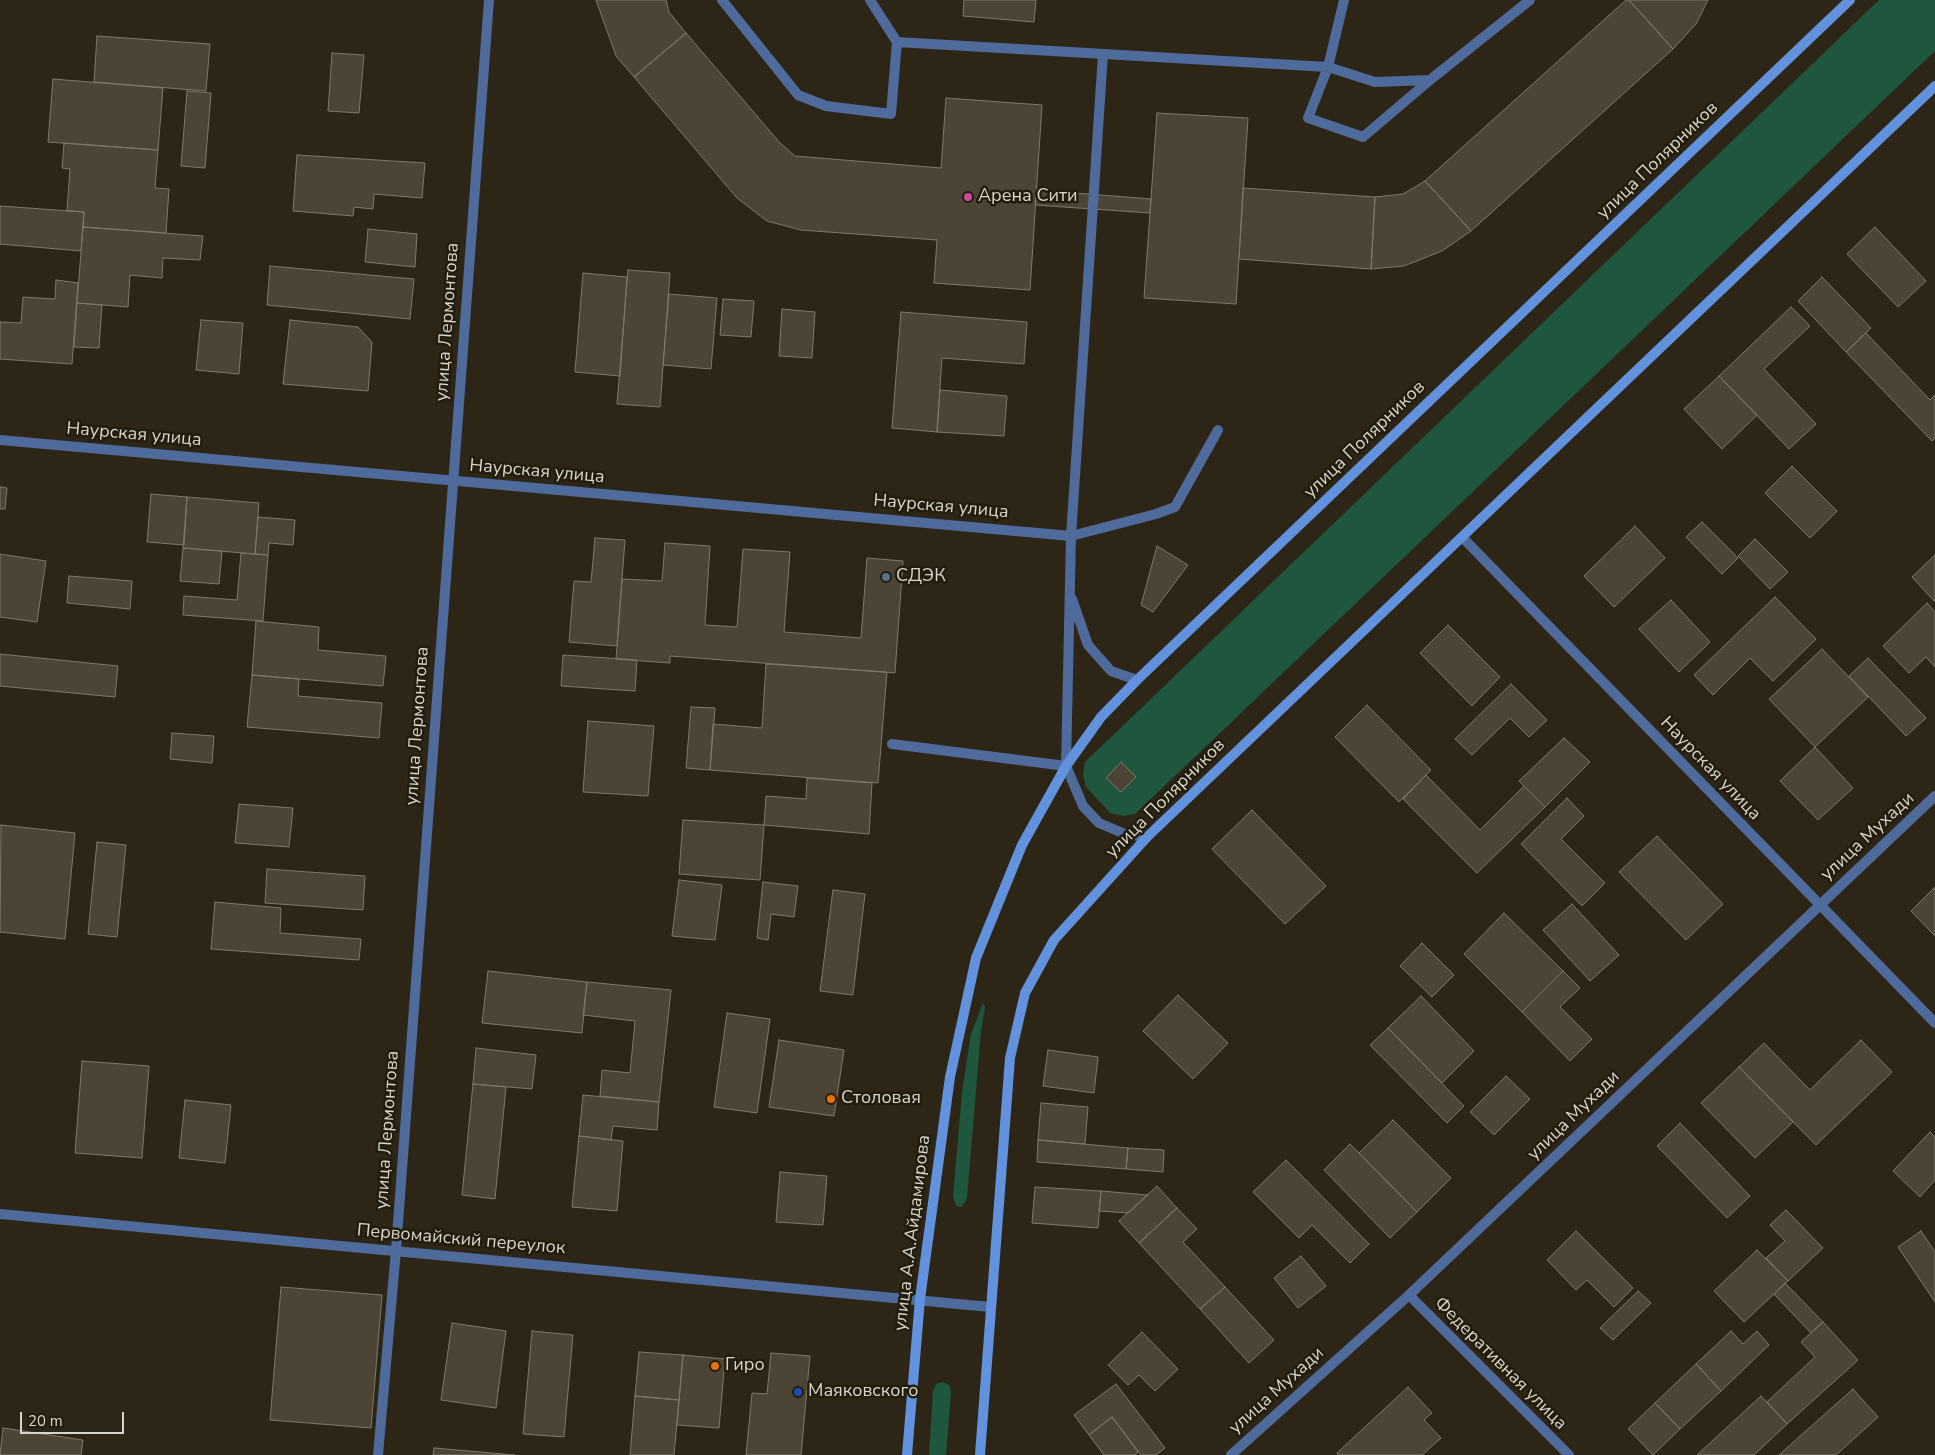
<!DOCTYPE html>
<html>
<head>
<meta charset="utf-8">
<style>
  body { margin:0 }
  #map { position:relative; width:1935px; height:1455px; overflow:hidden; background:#2d2617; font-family:"Nunito Sans",sans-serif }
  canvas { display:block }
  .scale { position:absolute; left:20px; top:1412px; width:104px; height:22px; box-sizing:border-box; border:2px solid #d9d5cc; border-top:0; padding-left:6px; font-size:15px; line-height:18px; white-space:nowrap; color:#d9d5cc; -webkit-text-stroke:4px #231d0e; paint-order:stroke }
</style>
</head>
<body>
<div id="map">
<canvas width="1935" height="1455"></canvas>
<div class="scale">20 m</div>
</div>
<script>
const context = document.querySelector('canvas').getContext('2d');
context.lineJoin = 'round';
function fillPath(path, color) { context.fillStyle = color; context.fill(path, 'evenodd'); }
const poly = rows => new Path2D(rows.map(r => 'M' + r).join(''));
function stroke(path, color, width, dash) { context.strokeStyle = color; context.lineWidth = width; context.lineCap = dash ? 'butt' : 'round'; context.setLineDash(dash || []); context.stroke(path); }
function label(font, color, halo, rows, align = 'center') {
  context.font = font + ' "Nunito Sans",sans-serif'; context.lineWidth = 5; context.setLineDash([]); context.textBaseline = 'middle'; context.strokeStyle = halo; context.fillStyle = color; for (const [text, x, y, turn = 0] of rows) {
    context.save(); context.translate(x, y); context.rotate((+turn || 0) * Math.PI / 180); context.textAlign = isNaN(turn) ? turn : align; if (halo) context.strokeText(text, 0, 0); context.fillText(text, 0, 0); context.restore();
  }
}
fillPath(poly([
  [1879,0,1935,0,1935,51,1135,814,1123,816,1110,813,1086,787,1083,775,1085,762],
  [983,1003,985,1007,981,1031,967,1198,962,1207,956,1206,953,1197,962,1092,971,1034],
  [943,1382,949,1385,951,1392,946,1455,929,1455,933,1391,936,1384]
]), '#1e563e');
const building = poly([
  [596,0,666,0,669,12,686,33,634,77,616,56,596,0],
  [964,0,1036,0,1034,22,963,16,964,0],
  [1626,0,1629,0,1673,49,1471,231,1425,181,1626,0],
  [1629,0,1708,0,1696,24,1673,49,1629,0],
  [686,33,780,143,795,156,941,168,946,98,1042,105,1030,290,934,283,937,240,801,230,767,221,737,198,634,77,686,33],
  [97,36,210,44,206,91,94,82,97,36],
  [332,53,364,55,359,113,328,111,332,53],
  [53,79,163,88,158,150,48,142,53,79],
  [187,91,211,93,205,168,181,166,187,91],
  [1157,113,1248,118,1236,304,1144,298,1157,113],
  [64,143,158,150,155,188,169,189,166,233,83,227,84,212,67,211,70,169,62,168,64,143],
  [297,155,425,163,422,198,374,194,373,209,354,207,353,216,293,211,297,155],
  [1425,181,1471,231,1442,251,1404,266,1371,269,1375,197,1403,194,1425,181],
  [1243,188,1375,197,1371,269,1239,259,1243,188],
  [1037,190,1151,199,1150,213,1035,205,1037,190],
  [0,206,84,212,81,251,0,244,0,206],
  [83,227,203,236,200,260,163,258,162,278,130,275,128,307,77,303,83,227],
  [1875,227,1926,281,1898,307,1847,254,1875,227],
  [368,229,417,234,415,267,365,262,368,229],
  [270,266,414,279,410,319,267,305,270,266],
  [628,270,670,273,660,407,617,404,628,270],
  [583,273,627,277,620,376,575,372,583,273],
  [1822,277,1871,328,1846,352,1798,301,1822,277],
  [56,280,78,283,72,364,0,359,0,322,21,323,23,297,55,299,56,280],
  [669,294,717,298,711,369,663,365,669,294],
  [723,299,754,301,751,337,720,335,723,299],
  [77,303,102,305,99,348,74,347,77,303],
  [1791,307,1810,326,1764,369,1816,424,1789,449,1719,376,1791,307],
  [782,309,815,312,812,358,779,356,782,309],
  [901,312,1027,322,1024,364,942,358,937,432,892,428,901,312],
  [201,320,243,323,239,374,196,370,201,320],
  [290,320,358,327,372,342,368,391,283,384,290,320],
  [1866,333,1930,400,1935,395,1935,438,1932,441,1846,352,1866,333],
  [1719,376,1757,415,1722,449,1684,409,1719,376],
  [940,390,1007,396,1004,436,937,432,940,390],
  [1792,466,1837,511,1810,538,1765,493,1792,466],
  [0,487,7,488,5,509,0,509,0,487],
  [151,494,187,497,184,545,147,542,151,494],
  [187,497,259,503,255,554,183,548,187,497],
  [258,517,295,520,293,545,269,543,268,555,255,554,258,517],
  [1702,522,1738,558,1722,574,1686,537,1702,522],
  [1635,526,1665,558,1614,607,1584,576,1635,526],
  [595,538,625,540,617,646,569,642,574,581,591,582,595,538],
  [1755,539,1788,572,1770,589,1738,556,1755,539],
  [665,543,710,546,705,625,737,627,743,549,790,552,784,632,861,638,867,558,903,561,895,673,670,656,670,663,616,659,622,579,662,581,665,543],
  [1157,546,1188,565,1153,612,1141,605,1157,546],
  [183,548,222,551,219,584,180,581,183,548],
  [241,553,268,555,263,621,183,615,184,596,237,600,241,553],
  [0,554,46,561,37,622,0,617,0,554],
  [1935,555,1935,602,1912,577,1935,555],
  [69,576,132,581,130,609,67,603,69,576],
  [1775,597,1816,639,1773,681,1750,658,1713,695,1694,675,1775,597],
  [1671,600,1710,642,1679,672,1639,629,1671,600],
  [1927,603,1935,612,1935,667,1926,657,1909,673,1883,646,1927,603],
  [256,621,319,627,318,650,386,656,383,686,252,675,256,621],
  [1448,625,1500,677,1472,706,1420,653,1448,625],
  [1822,649,1868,697,1815,747,1769,699,1822,649],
  [0,654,118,666,115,697,0,686,0,654],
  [563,655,637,660,635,691,561,686,563,655],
  [1868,658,1926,718,1906,736,1849,676,1868,658],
  [766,664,887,672,878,783,710,770,713,724,762,728,766,664],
  [252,675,299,679,298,696,382,703,379,738,247,727,252,675],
  [1511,684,1547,720,1529,737,1510,718,1472,755,1455,739,1511,684],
  [1367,705,1431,770,1399,802,1335,737,1367,705],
  [691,707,715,708,710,770,686,768,691,707],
  [588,721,654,726,648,796,583,792,588,721],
  [172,733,214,736,212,763,170,759,172,733],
  [1564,738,1590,762,1545,807,1519,781,1564,738],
  [1815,747,1853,788,1818,820,1780,781,1815,747],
  [1121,762,1136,777,1121,792,1106,778,1121,762],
  [1426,775,1480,830,1524,786,1545,807,1477,873,1403,799,1426,775],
  [807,778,872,783,869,834,764,825,766,796,806,799,807,778],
  [1567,798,1584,816,1561,839,1605,883,1582,906,1521,844,1567,798],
  [239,804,293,808,289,847,235,843,239,804],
  [1252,810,1326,886,1285,924,1212,849,1252,810],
  [683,820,764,825,760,880,679,874,683,820],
  [1,825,75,833,65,939,0,932,1,825],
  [1657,836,1723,904,1686,940,1619,872,1657,836],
  [97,842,126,845,117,937,88,934,97,842],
  [267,869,365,876,363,910,265,903,267,869],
  [679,880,722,885,715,940,672,936,679,880],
  [763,882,798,886,794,917,771,914,768,940,757,938,763,882],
  [1935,887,1935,936,1911,911,1935,887],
  [833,890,865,894,853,995,820,991,833,890],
  [215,902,281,908,280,933,361,939,359,960,211,949,215,902],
  [1572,904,1619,955,1590,981,1543,930,1572,904],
  [1504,913,1563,971,1522,1012,1464,954,1504,913],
  [1422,943,1454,975,1432,997,1400,966,1422,943],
  [488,971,587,982,582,1033,482,1023,488,971],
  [1563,971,1580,988,1560,1007,1592,1039,1570,1061,1522,1012,1563,971],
  [587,982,671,990,659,1102,600,1096,602,1070,630,1073,635,1021,583,1015,587,982],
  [1178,995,1228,1043,1193,1079,1143,1031,1178,995],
  [1421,996,1474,1051,1442,1083,1388,1028,1421,996],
  [727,1013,770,1019,757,1113,714,1107,727,1013],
  [1388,1028,1464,1106,1447,1123,1370,1045,1388,1028],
  [779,1040,844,1050,834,1116,769,1107,779,1040],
  [1861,1040,1892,1072,1816,1145,1739,1067,1764,1043,1810,1090,1861,1040],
  [476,1048,536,1055,532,1089,473,1084,476,1048],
  [1048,1050,1098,1057,1094,1093,1043,1086,1048,1050],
  [82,1061,149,1066,142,1158,75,1153,82,1061],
  [1739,1067,1793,1122,1755,1158,1701,1103,1739,1067],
  [1506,1076,1530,1099,1494,1135,1470,1112,1506,1076],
  [473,1084,506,1087,495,1199,462,1195,473,1084],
  [583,1095,659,1102,657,1130,613,1126,611,1140,579,1136,583,1095],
  [185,1100,231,1105,225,1163,179,1158,185,1100],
  [1041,1103,1088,1107,1085,1144,1038,1140,1041,1103],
  [1393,1120,1451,1178,1417,1212,1359,1153,1393,1120],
  [1680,1123,1750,1196,1727,1218,1657,1146,1680,1123],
  [1930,1132,1935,1137,1935,1180,1920,1197,1893,1171,1930,1132],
  [579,1136,623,1141,617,1211,572,1207,579,1136],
  [1038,1140,1128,1148,1126,1169,1037,1162,1038,1140],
  [1350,1144,1417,1212,1390,1238,1324,1170,1350,1144],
  [1128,1148,1164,1150,1163,1172,1126,1169,1128,1148],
  [1286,1160,1369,1244,1350,1263,1312,1225,1299,1238,1253,1192,1286,1160],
  [780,1172,827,1176,823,1225,776,1222,780,1172],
  [1157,1186,1177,1208,1139,1243,1119,1221,1157,1186],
  [1035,1187,1101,1191,1098,1228,1032,1223,1035,1187],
  [1101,1191,1148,1195,1128,1213,1099,1211,1101,1191],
  [1177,1208,1197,1229,1183,1242,1225,1287,1200,1309,1139,1243,1177,1208],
  [1786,1210,1823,1248,1788,1281,1766,1258,1785,1241,1770,1225,1786,1210],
  [1576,1231,1633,1288,1614,1307,1587,1280,1576,1290,1547,1260,1576,1231],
  [1921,1231,1935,1252,1935,1302,1898,1247,1921,1231],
  [1757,1250,1788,1281,1744,1322,1714,1291,1757,1250],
  [1301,1256,1326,1286,1298,1308,1274,1278,1301,1256],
  [1785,1283,1823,1322,1811,1333,1774,1294,1785,1283],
  [281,1287,382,1295,371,1428,270,1420,281,1287],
  [1225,1287,1274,1340,1249,1363,1200,1309,1225,1287],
  [1638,1291,1651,1303,1613,1340,1600,1328,1638,1291],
  [1823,1322,1858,1360,1787,1424,1767,1402,1815,1357,1801,1342,1823,1322],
  [452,1323,506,1331,496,1408,441,1400,452,1323],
  [532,1331,573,1335,564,1437,523,1434,532,1331],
  [1731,1331,1743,1344,1757,1331,1769,1345,1721,1391,1696,1364,1731,1331],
  [1142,1332,1178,1369,1155,1391,1139,1375,1128,1385,1108,1365,1142,1332],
  [639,1352,683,1355,679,1400,635,1396,639,1352],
  [771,1353,810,1356,801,1455,746,1455,752,1393,767,1394,771,1353],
  [683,1355,725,1359,719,1428,677,1425,683,1355],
  [1696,1364,1721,1391,1680,1429,1655,1403,1696,1364],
  [1116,1384,1165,1448,1156,1455,1141,1455,1112,1417,1089,1435,1074,1415,1116,1384],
  [1408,1387,1432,1413,1424,1420,1441,1438,1422,1455,1338,1455,1337,1453,1408,1387],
  [1853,1389,1878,1417,1836,1455,1779,1455,1853,1389],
  [635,1396,679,1400,674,1455,630,1455,635,1396],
  [1761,1396,1787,1424,1754,1455,1697,1455,1761,1396],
  [1655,1403,1680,1429,1653,1455,1628,1429,1655,1403],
  [1112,1417,1138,1452,1135,1455,1104,1455,1089,1435,1112,1417],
  [3,1428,83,1440,81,1455,0,1455,3,1428],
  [434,1448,515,1455,433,1455,434,1448]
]);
fillPath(building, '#4c4535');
stroke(building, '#807967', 1);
stroke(poly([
  [722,0,798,95,826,106,891,114,897,42],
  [870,0,897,42,1328,67,1375,82,1430,80,1530,0],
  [1344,0,1328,67,1308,118,1363,137,1430,80],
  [1071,536,1156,514,1175,507,1218,430],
  [892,744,1066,766]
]), '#4e6b9b', 10);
stroke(poly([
  [0,440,1071,536],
  [1462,537,1935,1023],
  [1072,599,1088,645,1111,671,1137,680],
  [1066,766,1071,536,1103,54],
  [0,1214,990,1307],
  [1409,1295,1569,1455],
  [1231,1455,1409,1295,1935,796]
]), '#4e6b9b', 10);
stroke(poly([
  [1066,766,1083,806,1099,823,1125,834,1147,837],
  [378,1455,396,1250,489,0]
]), '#4e6b9b', 10);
stroke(poly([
  [907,1455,920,1299,950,1077,976,958,1022,845,1066,766,1101,717,1137,680,1850,0],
  [980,1455,1010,1058,1025,993,1054,940,1147,837,1935,86]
]), '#6291dd', 10);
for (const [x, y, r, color] of [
  [968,197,5,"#d1479c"],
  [886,577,5,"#5c6f8a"],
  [831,1099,5,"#e8710a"],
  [715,1366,5,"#e8710a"],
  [798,1392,5,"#1a4fb4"]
]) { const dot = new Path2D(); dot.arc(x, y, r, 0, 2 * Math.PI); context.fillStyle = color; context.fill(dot); stroke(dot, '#231d0e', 2); }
label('18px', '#d9d5cc', '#231d0e', [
  ["улица Полярников",1658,161,-44],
  ["улица Лермонтова",448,322,-86],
  ["Наурская улица",134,435,5],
  ["улица Полярников",1365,440,-44],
  ["Наурская улица",537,472,5],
  ["Наурская улица",941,507,5],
  ["улица Лермонтова",418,726,-86],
  ["Наурская улица",1710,769,46],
  ["улица Полярников",1166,799,-45],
  ["улица Мухади",1868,837,-43],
  ["улица Мухади",1574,1116,-44],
  ["улица Лермонтова",388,1130,-86],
  ["улица А.А.Айдамирова",913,1233,-83],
  ["Первомайский переулок",461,1240,5],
  ["Федеративная улица",1500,1364,45],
  ["улица Мухади",1277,1391,-42]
]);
label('18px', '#d9d5cc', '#231d0e', [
  ["Арена Сити",978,197],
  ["СДЭК",896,577],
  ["Столовая",841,1099],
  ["Гиро",725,1366],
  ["Маяковского",808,1392]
], 'left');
</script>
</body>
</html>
